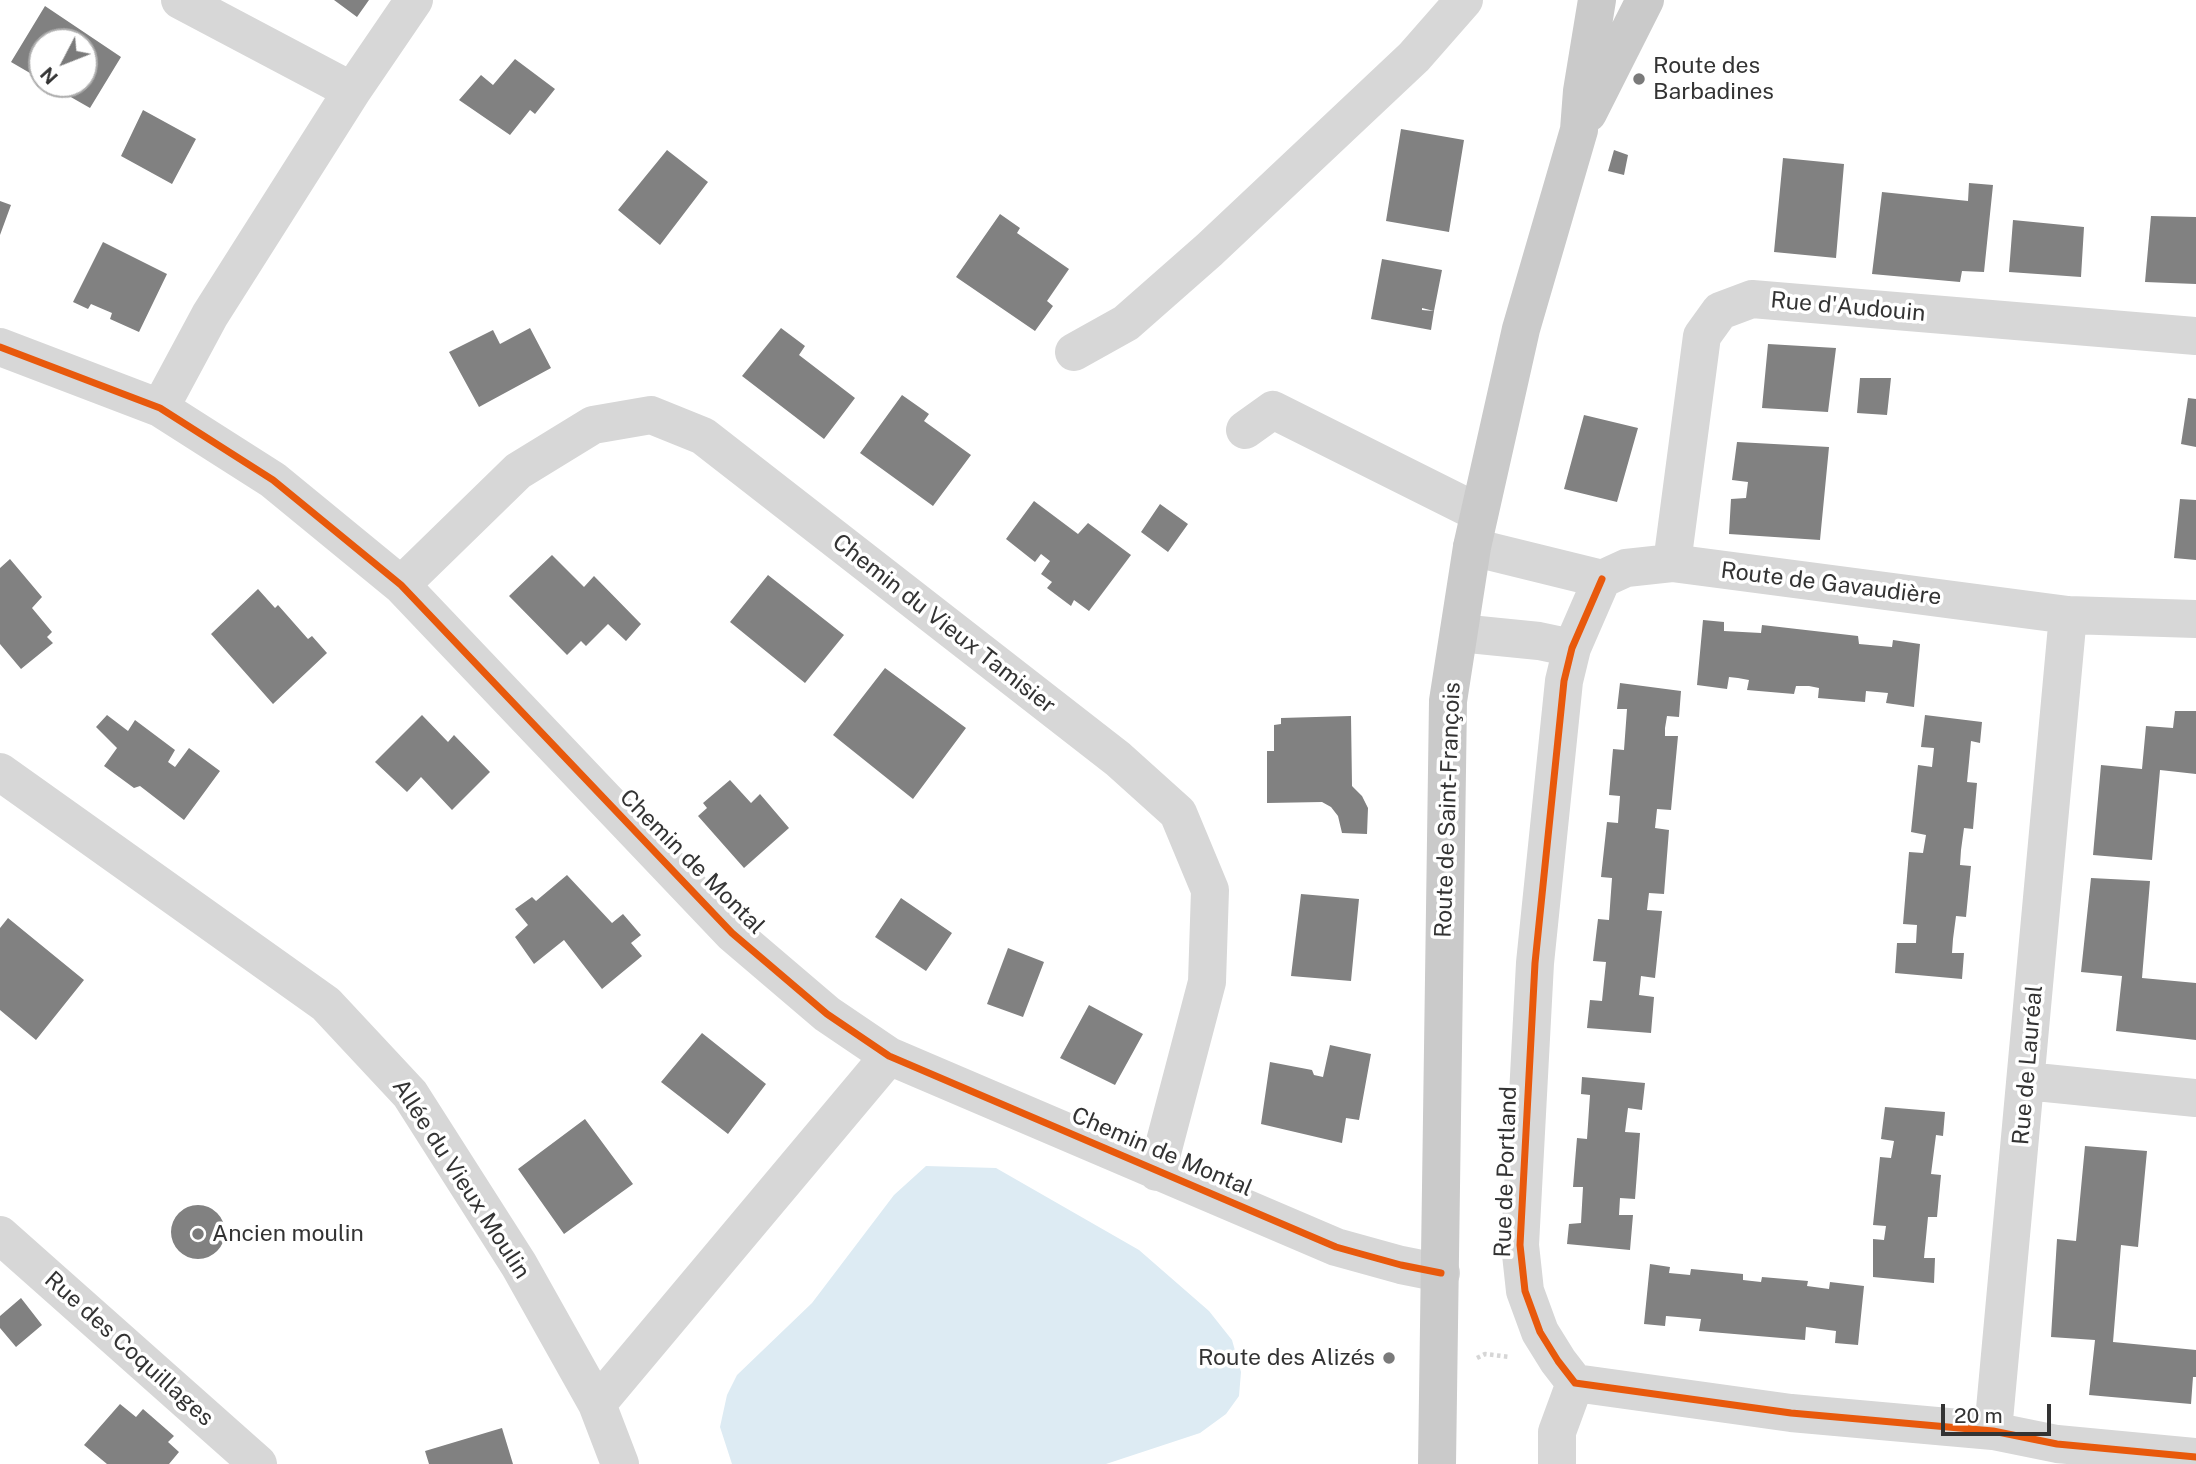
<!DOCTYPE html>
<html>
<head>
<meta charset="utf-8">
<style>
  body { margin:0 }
  #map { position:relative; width:2196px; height:1464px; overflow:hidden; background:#fff; font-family:"Public Sans",sans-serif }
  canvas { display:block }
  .north { position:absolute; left:28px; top:28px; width:70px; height:70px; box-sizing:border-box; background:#fff; border:2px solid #adadad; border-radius:50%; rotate:228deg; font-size:19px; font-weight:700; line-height:28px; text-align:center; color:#333 }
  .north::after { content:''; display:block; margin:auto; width:24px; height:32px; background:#7a7a7a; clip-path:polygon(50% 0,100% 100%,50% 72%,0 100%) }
  .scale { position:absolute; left:1941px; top:1404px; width:110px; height:32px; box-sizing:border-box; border:4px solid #333; border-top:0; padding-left:9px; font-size:21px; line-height:24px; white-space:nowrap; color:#333; -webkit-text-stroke:5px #fff; paint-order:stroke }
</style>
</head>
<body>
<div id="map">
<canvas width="2196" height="1464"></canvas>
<div class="north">N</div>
<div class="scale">20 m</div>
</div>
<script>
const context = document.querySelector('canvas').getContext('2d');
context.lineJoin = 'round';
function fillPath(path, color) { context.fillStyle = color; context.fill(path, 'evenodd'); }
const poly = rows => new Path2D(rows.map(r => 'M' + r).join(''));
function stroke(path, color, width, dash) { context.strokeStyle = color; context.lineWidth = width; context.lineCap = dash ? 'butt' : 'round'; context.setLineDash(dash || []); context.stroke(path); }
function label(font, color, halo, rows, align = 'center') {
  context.font = font + ' "Public Sans",sans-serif'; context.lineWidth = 7; context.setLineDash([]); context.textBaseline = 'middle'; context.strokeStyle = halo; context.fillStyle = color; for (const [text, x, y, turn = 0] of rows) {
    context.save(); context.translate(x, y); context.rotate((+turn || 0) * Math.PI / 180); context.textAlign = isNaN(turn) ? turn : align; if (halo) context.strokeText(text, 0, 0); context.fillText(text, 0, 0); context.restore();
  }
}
fillPath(poly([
  [926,1166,996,1168,1139,1250,1209,1311,1232,1340,1241,1372,1239,1396,1226,1414,1200,1433,1106,1464,732,1464,720,1427,727,1395,737,1375,812,1303,894,1195]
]), '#ddebf3');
fillPath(poly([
  [334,0,369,0,357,17],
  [45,6,121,57,90,108,48,84,84,84,84,42,42,42,42,80,11,62],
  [515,59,555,89,535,114,530,110,510,135,459,100,481,75,493,85],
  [143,110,196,139,172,184,121,156],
  [1401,129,1464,140,1449,232,1386,221],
  [667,150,708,182,660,245,618,210],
  [1614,150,1628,155,1624,175,1608,171],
  [1783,158,1844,164,1836,258,1774,252],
  [1969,183,1993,185,1984,272,1962,271,1960,282,1872,274,1882,192,1968,201],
  [0,201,11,205,0,235],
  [1000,214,1020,228,1017,233,1069,269,1047,301,1053,306,1035,331,956,277],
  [2151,216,2196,217,2196,284,2145,282],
  [2013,220,2084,227,2081,277,2009,272],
  [103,242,167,274,139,332,110,319,112,313,91,304,88,309,73,302],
  [1382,259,1442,270,1434,311,1422,308,1422,310,1434,311,1431,330,1371,319],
  [530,328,551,368,479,407,449,352,493,330,500,344],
  [781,328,805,346,799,355,855,398,824,439,742,376],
  [1768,344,1836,348,1828,412,1762,408],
  [1860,378,1891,378,1887,415,1857,413],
  [902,395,929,414,924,421,971,455,933,506,860,453],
  [2188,398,2196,399,2196,447,2181,444],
  [1584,415,1638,428,1617,502,1564,489],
  [1737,442,1829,447,1820,540,1729,534,1731,499,1746,498,1748,482,1732,480],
  [2180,499,2196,500,2196,560,2174,558],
  [1034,501,1078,534,1088,523,1131,555,1089,611,1074,600,1071,606,1047,588,1052,582,1041,574,1050,561,1041,554,1035,562,1006,539],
  [1160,504,1188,524,1168,552,1141,532],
  [552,555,584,587,594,576,641,624,626,641,608,624,586,646,581,641,567,655,509,596],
  [10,559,42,597,32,608,52,632,47,637,53,643,21,669,0,644,0,568],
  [768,575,844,635,805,683,730,622],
  [258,589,275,608,278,605,308,639,312,636,327,653,273,704,211,634],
  [1703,620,1724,622,1724,631,1761,633,1762,625,1858,636,1859,644,1892,647,1893,640,1920,644,1914,707,1886,703,1888,693,1866,691,1865,702,1818,698,1819,688,1809,686,1796,686,1794,694,1747,690,1749,680,1738,678,1729,677,1727,689,1697,685],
  [885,668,966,728,913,799,833,735],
  [1620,683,1681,691,1679,717,1667,716,1665,728,1665,736,1678,736,1671,810,1657,809,1655,828,1669,830,1664,894,1649,893,1647,910,1662,911,1655,978,1641,976,1639,995,1654,997,1651,1033,1587,1028,1590,1000,1602,1001,1606,962,1593,961,1598,919,1609,920,1612,878,1601,877,1607,822,1618,823,1620,796,1609,795,1613,749,1624,750,1627,709,1617,709],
  [2175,711,2196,711,2196,774,2160,770,2152,860,2093,855,2101,765,2142,769,2146,726,2173,728],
  [107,715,128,731,135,720,175,750,168,762,175,767,189,748,220,771,184,820,140,786,134,788,104,766,117,748,96,727],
  [422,715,448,742,454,735,490,772,452,810,421,777,407,792,375,762],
  [1925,715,1982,722,1980,743,1971,741,1969,762,1967,782,1977,783,1973,829,1964,828,1961,850,1960,865,1971,866,1966,917,1956,916,1953,939,1952,953,1964,953,1962,979,1895,973,1897,943,1916,943,1917,925,1903,924,1909,852,1923,853,1926,835,1911,832,1918,765,1932,767,1934,748,1921,747],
  [1351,716,1352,786,1362,796,1368,808,1367,834,1342,833,1338,816,1331,807,1322,802,1267,803,1267,751,1274,751,1274,725,1281,724,1281,718],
  [730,780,751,803,760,794,789,828,744,868,698,816,707,808,703,803],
  [567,875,612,923,623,914,641,935,631,943,642,956,602,989,564,940,534,964,515,937,528,925,515,909,532,897,536,901],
  [2091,878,2150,881,2142,978,2196,983,2196,1040,2116,1031,2122,976,2081,972],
  [1301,894,1359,899,1351,981,1291,976],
  [901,898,952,933,926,971,875,937],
  [8,918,84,980,36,1040,0,1010,0,928],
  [1008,948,1044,962,1023,1017,987,1004],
  [1089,1005,1143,1034,1115,1085,1060,1058],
  [702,1033,766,1084,728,1134,661,1082],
  [1330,1045,1371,1054,1359,1120,1346,1118,1342,1143,1261,1124,1270,1062,1312,1070,1314,1075,1323,1077],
  [1582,1077,1645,1083,1642,1110,1628,1108,1625,1132,1640,1133,1635,1199,1620,1198,1619,1215,1633,1215,1630,1250,1567,1244,1569,1224,1581,1223,1583,1187,1573,1187,1575,1162,1577,1138,1587,1139,1590,1095,1581,1094],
  [1885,1107,1945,1112,1943,1136,1936,1135,1931,1174,1941,1175,1937,1217,1928,1217,1924,1258,1935,1258,1934,1283,1873,1277,1873,1239,1884,1240,1886,1226,1873,1225,1880,1157,1891,1158,1894,1141,1881,1139],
  [585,1119,633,1184,564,1234,518,1169],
  [2085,1146,2147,1151,2138,1247,2121,1245,2113,1342,2196,1350,2196,1377,2193,1377,2191,1404,2089,1395,2095,1340,2051,1337,2057,1239,2076,1241],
  '171 1232a27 27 0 1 1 54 0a27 27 0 1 1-54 0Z',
  [1650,1264,1670,1267,1669,1273,1690,1275,1691,1269,1743,1274,1743,1280,1761,1282,1762,1277,1808,1281,1807,1286,1829,1289,1830,1282,1864,1286,1858,1345,1835,1343,1836,1331,1806,1327,1805,1340,1699,1331,1701,1319,1666,1316,1665,1326,1644,1324],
  [21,1298,42,1325,16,1347,0,1328,0,1316],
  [120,1404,136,1417,143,1409,174,1436,168,1442,179,1452,169,1464,107,1464,84,1445],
  [502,1428,513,1464,429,1464,425,1451]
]), '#818181');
stroke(poly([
  [1477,1358,1485,1354,1510,1357]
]), '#d6d6d6', 4.5, [3.5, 3.5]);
stroke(poly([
  [180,0,352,91],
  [0,347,160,408,273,480,401,585,732,933,827,1014,889,1056,1336,1247,1401,1265,1441,1273],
  [1074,352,1126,323,1209,250,1414,57,1464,0],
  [160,408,210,315,352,91,414,0],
  [1245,430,1273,410,1479,513],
  [1472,547,1602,579,1626,568,1672,563,2068,615,2196,619],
  [1672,563,1702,336,1720,311,1752,299,2196,336],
  [1602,579,1572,648,1564,681,1535,963,1520,1245,1525,1291,1540,1332,1558,1361,1575,1383,1791,1413,1993,1431,2057,1444,2196,1457],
  [401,585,518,471,593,425,651,415,703,436,1118,759,1178,813,1210,890,1207,982,1157,1172],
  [1459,633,1539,641,1572,648],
  [0,772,326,1004,410,1094,519,1265,597,1404,620,1464],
  [2026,1081,2196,1098],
  [0,1235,258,1464],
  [597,1404,889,1056],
  [1993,1431,2068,615],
  [1557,1464,1557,1432,1575,1383]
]), '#d7d7d7', 38);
stroke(poly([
  [1588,113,1645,0],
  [1437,1464,1448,701,1472,547,1521,329,1579,130,1582,91,1597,0]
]), '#cacaca', 38);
stroke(poly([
  [0,347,160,408,273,480,401,585,732,933,827,1014,889,1056,1336,1247,1401,1265,1441,1273],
  [1602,579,1572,648,1564,681,1535,963,1520,1245,1525,1291,1540,1332,1558,1361,1575,1383,1791,1413,1993,1431,2057,1444,2196,1457]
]), '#e8590c', 7);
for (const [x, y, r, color] of [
  [1639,79,7,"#7a7a7a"],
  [198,1234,7,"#7a7a7a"],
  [1389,1358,7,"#7a7a7a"]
]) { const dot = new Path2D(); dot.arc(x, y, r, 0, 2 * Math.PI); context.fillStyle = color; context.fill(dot); stroke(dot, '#fff', 2.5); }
label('23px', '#333', '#fff', [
  ["Route des",1653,66],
  ["Barbadines",1653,92],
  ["Ancien moulin",212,1234],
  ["Route des Alizés",1375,1358,"right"]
], 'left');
label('23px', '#333', '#fff', [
  ["Rue d'Audouin",1848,307,5],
  ["Route de Gavaudière",1831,584,7],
  ["Chemin du Vieux Tamisier",944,624,38],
  ["Route de Saint-François",1448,810,-88],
  ["Chemin de Montal",692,862,45],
  ["Rue de Lauréal",2028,1065,-85],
  ["Chemin de Montal",1162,1152,23],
  ["Rue de Portland",1506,1172,-88],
  ["Allée du Vieux Moulin",461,1179,57],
  ["Rue des Coquillages",129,1349,42]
]);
</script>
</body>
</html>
